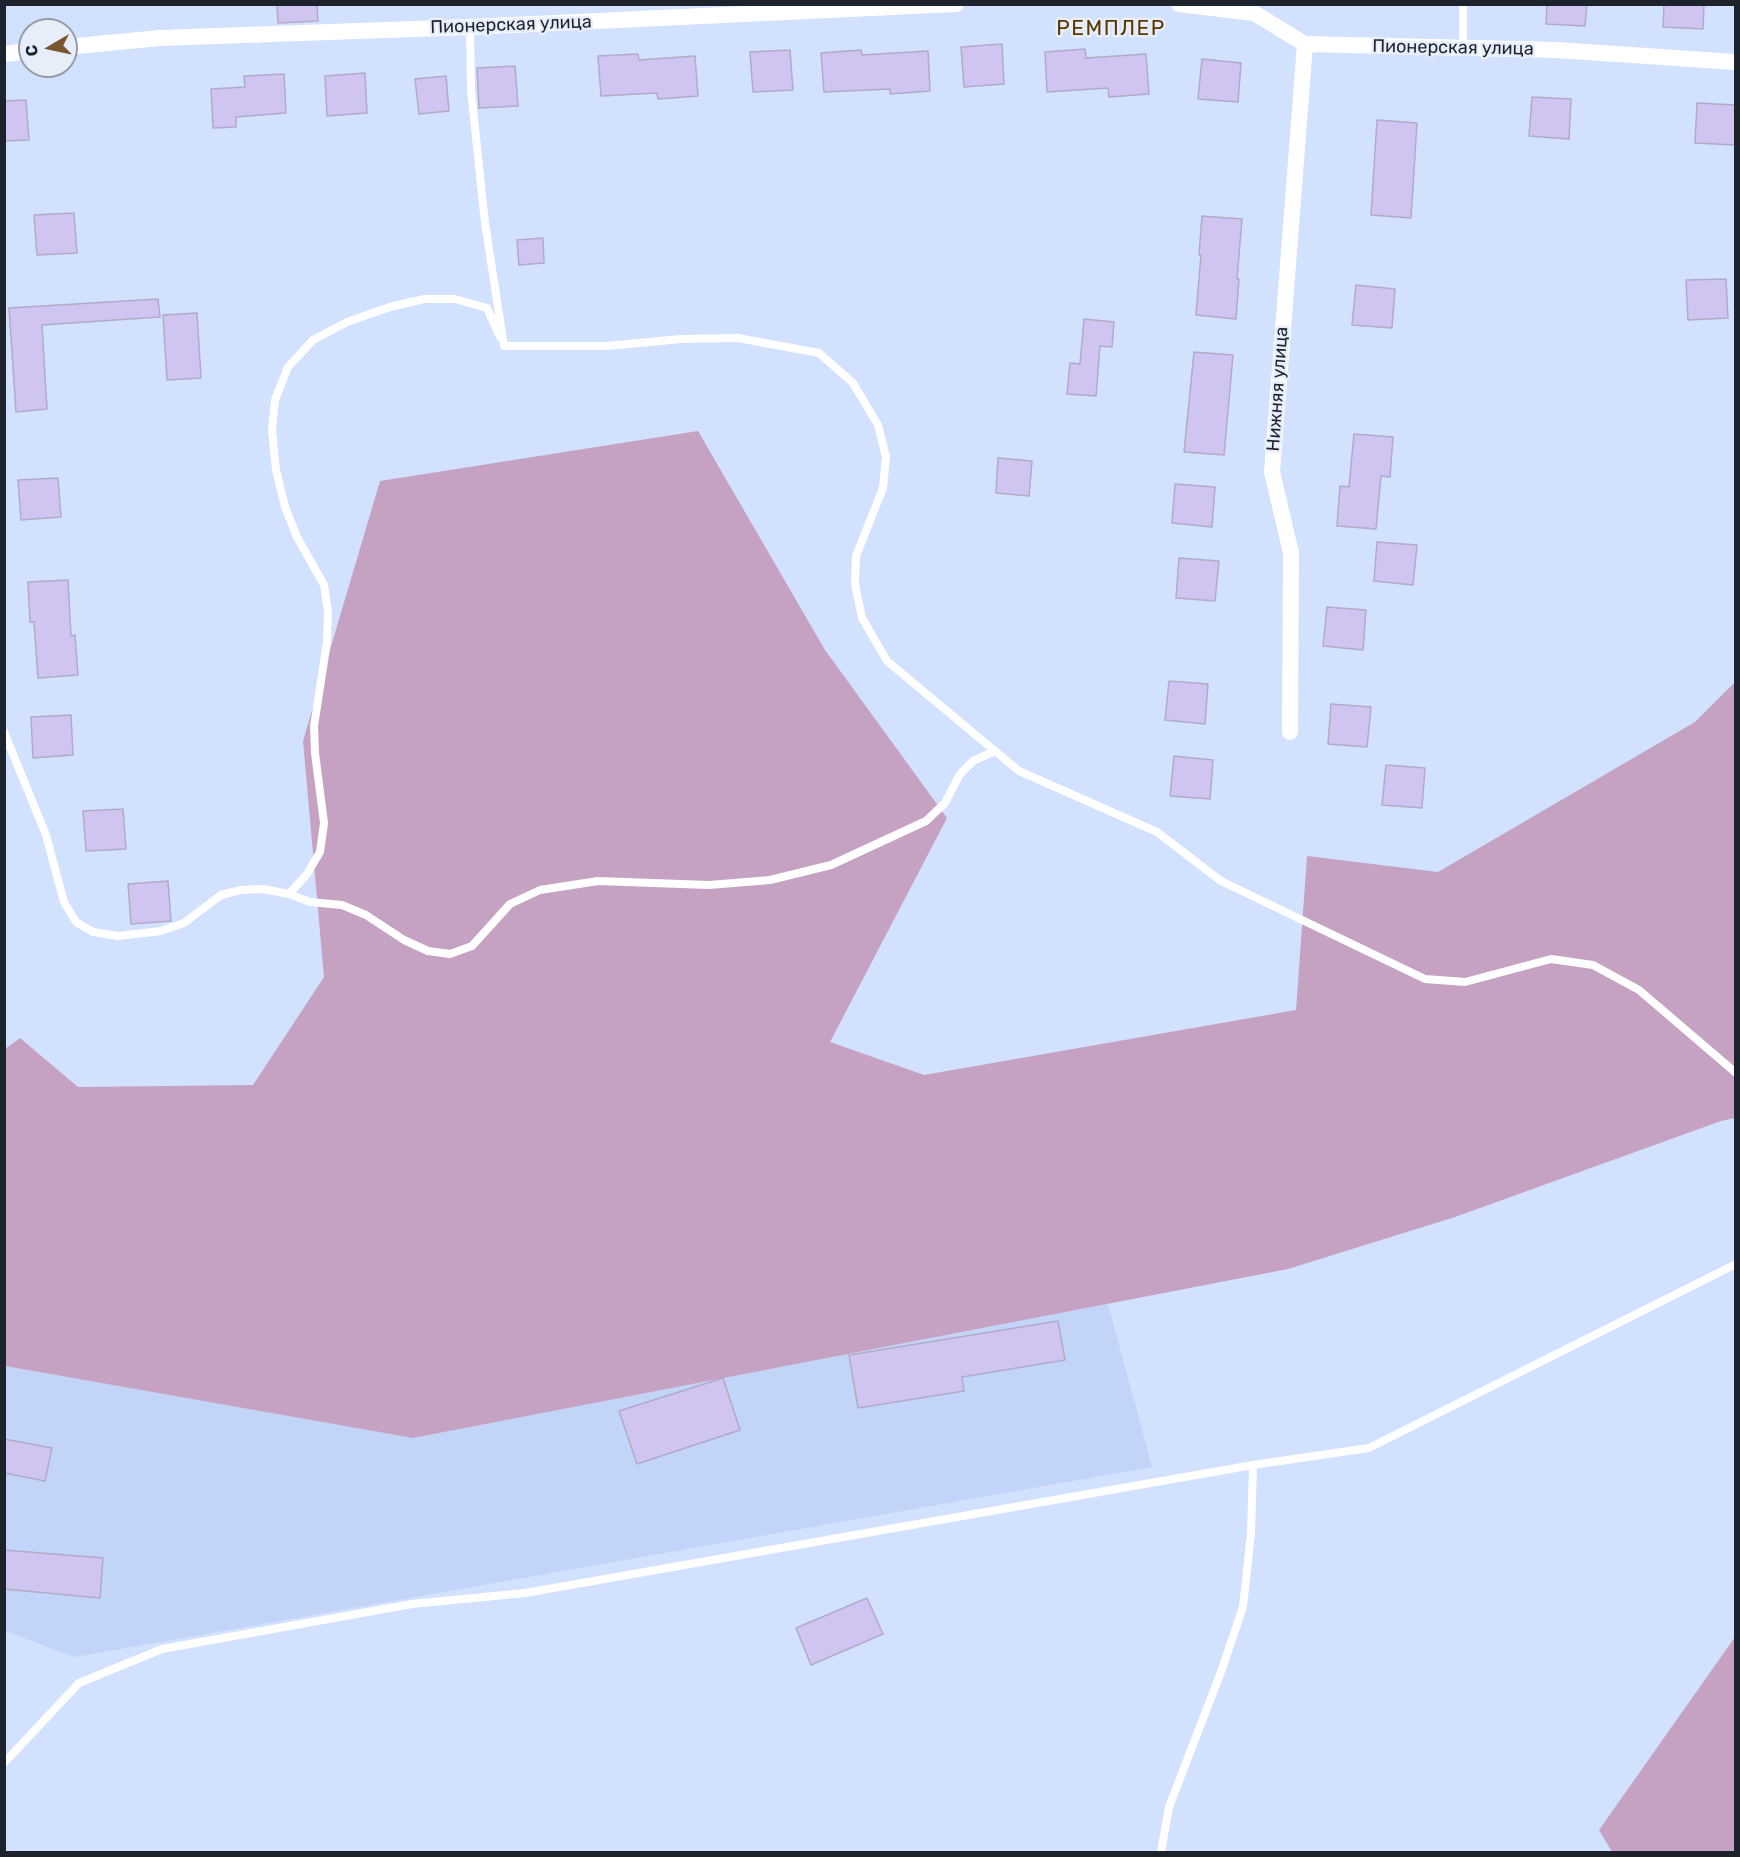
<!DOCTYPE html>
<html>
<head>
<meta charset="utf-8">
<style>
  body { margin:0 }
  #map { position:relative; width:1740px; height:1857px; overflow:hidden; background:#d1e1fe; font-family:Rubik,sans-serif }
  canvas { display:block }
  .frame { position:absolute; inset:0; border:6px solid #1d232d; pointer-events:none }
  .north { position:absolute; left:18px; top:18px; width:60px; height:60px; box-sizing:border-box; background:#e7eefa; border:2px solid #969da8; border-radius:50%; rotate:261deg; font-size:16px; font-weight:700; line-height:24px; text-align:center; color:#1d232d }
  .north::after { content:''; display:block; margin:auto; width:21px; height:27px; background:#7a5730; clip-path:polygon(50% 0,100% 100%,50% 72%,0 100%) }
</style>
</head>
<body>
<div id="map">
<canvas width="1740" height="1857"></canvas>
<div class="frame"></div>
<div class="north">С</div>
</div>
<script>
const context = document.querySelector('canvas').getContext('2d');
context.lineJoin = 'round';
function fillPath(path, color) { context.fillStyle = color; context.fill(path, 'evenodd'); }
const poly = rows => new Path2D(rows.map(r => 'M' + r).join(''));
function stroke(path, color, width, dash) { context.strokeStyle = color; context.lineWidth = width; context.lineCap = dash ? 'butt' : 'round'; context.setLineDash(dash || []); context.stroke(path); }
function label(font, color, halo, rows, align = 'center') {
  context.font = font + ' Rubik,sans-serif'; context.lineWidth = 5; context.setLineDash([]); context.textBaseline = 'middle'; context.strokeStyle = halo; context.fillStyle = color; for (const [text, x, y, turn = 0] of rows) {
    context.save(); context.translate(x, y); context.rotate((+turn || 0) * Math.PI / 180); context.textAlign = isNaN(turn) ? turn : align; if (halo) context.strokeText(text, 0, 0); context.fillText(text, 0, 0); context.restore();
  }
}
fillPath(poly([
  [1108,1304,1152,1467,75,1657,5,1631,4,1366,413,1438]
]), '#c2d4f7');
fillPath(poly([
  [698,431,825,650,947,818,830,1042,924,1075,1296,1010,1307,856,1438,872,1695,722,1735,682,1735,1118,1721,1121,1455,1217,1288,1269,413,1438,5,1366,5,1049,20,1038,78,1087,253,1085,324,977,303,741,380,481],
  [1735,1637,1735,1852,1612,1852,1599,1830]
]), '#c5a2c2');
const building = poly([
  [277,4,317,4,318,21,278,23,277,4],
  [1547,4,1587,4,1585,26,1546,24,1547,4],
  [1664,4,1704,4,1703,29,1663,27,1664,4],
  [1002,44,1004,84,964,87,961,47,1002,44],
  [1085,49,1086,58,1146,54,1149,94,1109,97,1108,88,1047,92,1045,52,1085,49],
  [790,50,793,90,753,92,750,52,790,50],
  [861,50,862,55,928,51,930,91,890,94,890,89,824,92,821,53,861,50],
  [638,54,639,60,695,56,698,96,658,99,657,93,601,96,598,56,638,54],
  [1202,59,1241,63,1238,102,1198,99,1202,59],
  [515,66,518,106,479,108,477,68,515,66],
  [365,73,367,113,327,116,325,76,365,73],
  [284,74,286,113,236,117,236,127,213,128,211,89,245,87,244,76,284,74],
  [446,76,449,111,419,114,415,79,446,76],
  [1532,97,1571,99,1569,139,1529,136,1532,97],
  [26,100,29,140,4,141,4,101,26,100],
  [1697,103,1736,105,1735,145,1695,143,1697,103],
  [1377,120,1417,123,1411,218,1371,215,1377,120],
  [74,213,77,253,37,255,34,215,74,213],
  [1202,216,1242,219,1237,279,1239,279,1236,319,1196,315,1201,255,1199,255,1202,216],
  [543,238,544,263,519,265,517,240,543,238],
  [1726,279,1728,318,1688,320,1686,280,1726,279],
  [1356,285,1395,289,1392,328,1352,325,1356,285],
  [158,299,160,317,42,325,47,409,16,412,9,308,158,299],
  [197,313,201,378,167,380,163,315,197,313],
  [1084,319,1114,322,1112,347,1100,346,1096,396,1067,394,1070,363,1080,364,1084,319],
  [1194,352,1233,355,1224,455,1184,452,1194,352],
  [1354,434,1393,437,1390,477,1381,476,1376,529,1337,526,1340,486,1349,487,1354,434],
  [998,458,1032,461,1029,496,996,493,998,458],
  [58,478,61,517,21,520,18,480,58,478],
  [1175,484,1215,487,1212,527,1172,523,1175,484],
  [1377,542,1417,545,1413,585,1374,581,1377,542],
  [1179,558,1219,561,1215,601,1176,598,1179,558],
  [68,580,71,636,75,635,78,675,38,678,34,622,30,622,28,582,68,580],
  [1327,607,1366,610,1363,650,1323,646,1327,607],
  [1169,681,1208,684,1205,724,1165,720,1169,681],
  [1331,704,1371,707,1367,747,1328,744,1331,704],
  [71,715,73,755,33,758,31,717,71,715],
  [1174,756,1213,760,1210,799,1170,796,1174,756],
  [1386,765,1425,768,1422,808,1382,805,1386,765],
  [123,809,126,849,86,851,83,811,123,809],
  [168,881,171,921,131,924,128,884,168,881],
  [1058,1321,1065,1360,962,1377,964,1391,858,1408,849,1355,1058,1321],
  [723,1378,740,1430,637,1464,619,1411,723,1378],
  [4,1439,52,1448,45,1481,4,1473,4,1439],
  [4,1550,103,1558,100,1598,4,1589,4,1550],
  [867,1598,883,1634,811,1665,796,1628,867,1598]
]);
fillPath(building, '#cfc5f0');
stroke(building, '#b1abc9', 1.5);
stroke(poly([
  [470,27,471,90,485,223,504,346,607,346,681,339,738,338,819,353,853,383,878,425,886,457,883,488,856,556,855,584,862,618,887,661,1019,771,1157,832,1221,881,1425,979,1465,982,1551,959,1593,965,1639,990,1736,1073],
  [1463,48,1463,4],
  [4,732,46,835,64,902,76,922,93,932,118,936,161,931,184,923,221,895,241,890,263,889,289,894,310,902,342,905,366,915,404,940,428,951,450,954,472,946,510,904,540,890,598,881,709,885,770,880,831,865,926,821,945,803,960,774,973,761,995,751],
  [289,894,307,874,320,852,324,823,315,753,314,726,327,642,328,612,324,585,297,537,285,507,276,470,272,430,275,400,288,367,313,340,347,322,390,307,424,299,455,299,487,308,500,337],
  [4,1763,79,1683,162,1649,412,1604,525,1593,1253,1465,1369,1448,1736,1264],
  [1161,1852,1169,1807,1221,1672,1243,1607,1251,1533,1253,1465]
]), '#fff', 8);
stroke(poly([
  [1179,4,1254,13,1305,44,1557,50,1736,62],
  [66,47,160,38,470,27,956,4],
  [4,54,30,51],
  [1290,732,1291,553,1272,472,1305,44]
]), '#fff', 16);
label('18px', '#1d232d', '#e7eefa', [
  ["Пионерская улица",511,25,-2],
  ["Пионерская улица",1453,48,1],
  ["Нижняя улица",1278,389,-86]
]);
context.letterSpacing = '1.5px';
label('21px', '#5b3601', '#e7eefa', [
  ["РЕМПЛЕР",1111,29]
]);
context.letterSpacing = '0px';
</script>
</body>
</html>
